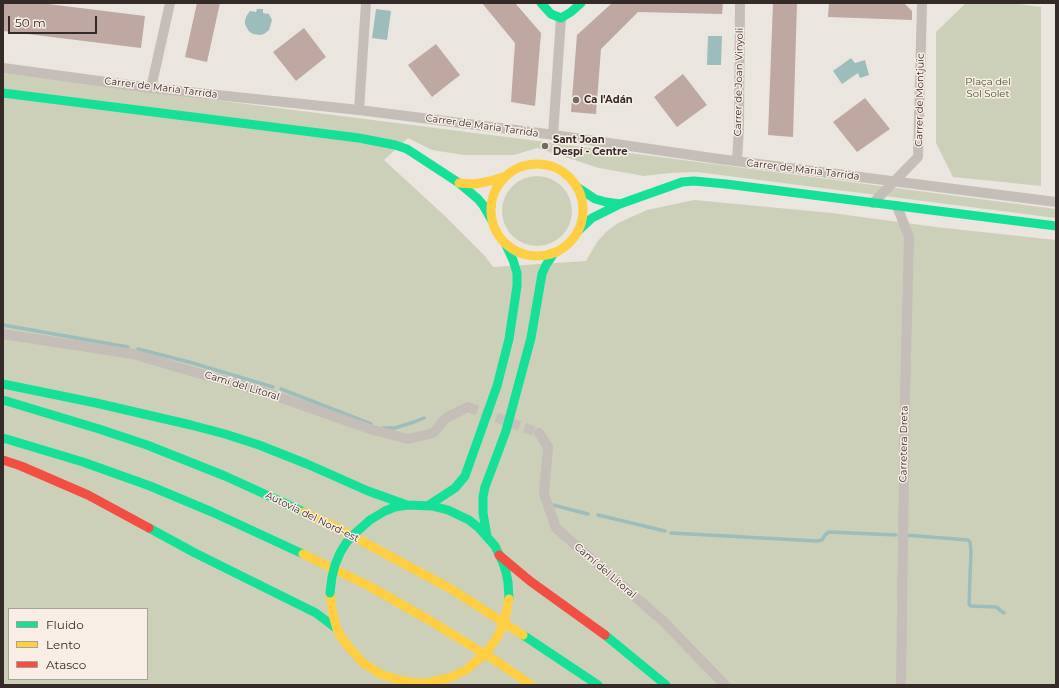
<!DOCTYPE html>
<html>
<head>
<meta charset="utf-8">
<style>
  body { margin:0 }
  #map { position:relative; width:1059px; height:688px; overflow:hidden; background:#ebe5df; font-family:Montserrat,sans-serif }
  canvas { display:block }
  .frame { position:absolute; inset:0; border:4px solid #342a27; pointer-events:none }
  .legend { position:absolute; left:8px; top:608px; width:140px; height:72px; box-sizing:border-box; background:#f8eee6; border:1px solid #aaa09a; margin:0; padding:5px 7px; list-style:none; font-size:12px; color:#342a27 }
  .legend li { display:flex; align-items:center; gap:8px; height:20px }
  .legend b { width:20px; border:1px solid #aaa09a }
  .scale { position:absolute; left:8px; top:16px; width:89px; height:18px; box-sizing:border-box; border:2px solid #342a27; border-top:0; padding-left:5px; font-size:12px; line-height:14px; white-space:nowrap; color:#342a27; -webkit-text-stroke:3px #f8eee6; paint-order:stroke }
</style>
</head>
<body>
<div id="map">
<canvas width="1059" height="688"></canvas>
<div class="frame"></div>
<ul class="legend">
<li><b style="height:5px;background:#16e098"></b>Fluido</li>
<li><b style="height:5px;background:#ffcf43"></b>Lento</li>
<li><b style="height:5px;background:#f24e42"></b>Atasco</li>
</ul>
<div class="scale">50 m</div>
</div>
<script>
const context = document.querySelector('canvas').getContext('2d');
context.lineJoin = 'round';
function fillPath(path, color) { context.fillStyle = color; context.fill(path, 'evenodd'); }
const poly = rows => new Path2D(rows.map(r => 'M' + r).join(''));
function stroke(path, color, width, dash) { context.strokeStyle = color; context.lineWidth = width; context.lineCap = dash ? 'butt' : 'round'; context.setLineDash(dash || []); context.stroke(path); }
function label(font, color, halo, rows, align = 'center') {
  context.font = font + ' Montserrat,sans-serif'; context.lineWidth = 3; context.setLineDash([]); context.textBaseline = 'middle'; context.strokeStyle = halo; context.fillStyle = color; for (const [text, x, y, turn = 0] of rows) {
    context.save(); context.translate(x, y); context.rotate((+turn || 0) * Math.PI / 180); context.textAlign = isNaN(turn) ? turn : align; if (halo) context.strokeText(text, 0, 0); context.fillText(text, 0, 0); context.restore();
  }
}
fillPath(poly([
  [966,3,1011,3,1041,7,1041,186,953,177,936,143,936,32],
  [3,73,538,141,1056,209,1056,218,697,172,670,173,644,176,599,168,537,148,514,155,464,155,432,150,408,138,384,160,445,216,485,256,493,267,586,261,597,242,606,232,618,223,647,210,694,200,832,213,936,227,1056,240,1056,685,3,685],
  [9,609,147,609,147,679,9,679],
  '502 211a35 35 0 1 1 70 0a35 35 0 1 1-70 0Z'
]), '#cdd0b9');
fillPath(poly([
  [257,9,263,9,263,13,269,14,272,20,269,30,264,34,260,35,253,34,250,32,248,30,245,24,245,20,247,15,250,11,256,12],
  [376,9,391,11,387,40,372,38],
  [708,36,722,36,721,65,707,65],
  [851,58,855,63,865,60,869,75,860,78,858,73,842,84,833,71]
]), '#9cbdbb');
stroke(poly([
  [3,325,128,347],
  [138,349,189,362,273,387],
  [281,389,371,424],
  [383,428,395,428,414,422,424,418],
  [553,505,588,514],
  [598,515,665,531],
  [671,533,817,541,822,540,825,535,829,532,896,535],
  [905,535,968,540,970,542,971,551,969,604,971,606,996,607,1004,613]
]), '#9cbdbb', 3.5);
fillPath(poly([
  [3,3,40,3,145,16,141,48,3,31],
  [197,3,220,3,207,62,185,57],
  [482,3,515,3,541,33,535,106,511,102,515,43],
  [612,3,723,3,722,14,638,12,601,49,596,114,571,112,577,35],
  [773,3,797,3,793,137,768,135],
  [829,3,904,3,912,11,912,20,828,17],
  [304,28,326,57,296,81,273,52],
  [436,44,460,75,432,97,408,65],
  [683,74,707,105,677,127,654,97],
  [865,98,890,129,857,152,833,122]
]), '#bea8a1');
stroke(poly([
  [468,407,539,433]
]), '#c6c0ba', 10, [10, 5]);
stroke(poly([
  [3,68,151,88,359,110,547,134,719,159,1056,202],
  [151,88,170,3],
  [359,110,366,3],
  [553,135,561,18],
  [737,161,739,127,740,3],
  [873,203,918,157,922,3],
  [897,206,909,237,905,396,901,685],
  [3,334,133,354,276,396,370,429,408,439,433,433,446,418,468,407],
  [539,433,548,447,544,494,556,528,663,621,725,685]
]), '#c4bdb8', 10);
stroke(poly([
  [541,3,551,14,561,18,571,12,581,3],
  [3,93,359,138,395,145,407,149,459,183,478,199,483,205,491,219],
  [577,187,595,199,606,202,620,204],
  [578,231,592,218,620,204,682,182,694,181,726,184,1056,226],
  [3,384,96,403,191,425,225,434,259,445,307,464,368,491,407,505],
  [3,400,99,429,147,445,225,476,304,512],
  [3,438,83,462,150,486,212,512,303,554],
  [429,505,455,488,465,476,497,386,509,339,517,286,517,273,513,260,506,245],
  [370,520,385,511,395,507,407,505,432,506,448,510,469,520,479,528,495,546,503,563,506,572,508,582,509,599],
  [149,528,195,553,316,613,337,629],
  [487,536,483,513,483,497,485,487,506,431,531,338,542,274,546,265,554,253],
  [523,635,598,685],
  [605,635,666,685],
  [427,683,435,685]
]), '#16e098', 9);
stroke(poly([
  '491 210a46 46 0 1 1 92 0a46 46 0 1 1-92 0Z',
  [459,183,475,184,490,181,506,176],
  [304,512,334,526,451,589,523,635],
  [303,554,369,586,429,620,496,661,531,685],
  [330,593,333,615,337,629,343,640,362,662,380,674,399,680,415,683,427,683,449,678,466,670]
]), '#ffcf43', 9);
stroke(poly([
  [3,460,21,466,88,495,149,528],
  [499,555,530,581,605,635]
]), '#f24e42', 9);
stroke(poly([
  [330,593,332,577,335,565,340,553,346,543,353,535,370,520]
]), '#16e098', 9);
stroke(poly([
  [466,670,487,652,498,636,505,618,509,599]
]), '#ffcf43', 9);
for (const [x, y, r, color] of [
  [576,100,4,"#746b67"],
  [545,146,4,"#746b67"]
]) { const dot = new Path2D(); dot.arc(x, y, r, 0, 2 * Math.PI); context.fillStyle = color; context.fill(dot); stroke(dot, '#f8eee6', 1.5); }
label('10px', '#342a27', '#f8eee6', [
  ["Carrer de Joan Vinyoli",739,82,-89],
  ["Carrer de Maria Tarrida",161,88,7],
  ["Carrer de Montjuïc",920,100,-89],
  ["Carrer de Maria Tarrida",482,126,8],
  ["Carrer de Maria Tarrida",803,170,7],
  ["Camí del Litoral",242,386,17],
  ["Carretera Dreta",904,444,-89],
  ["Autovia del Nord-est",312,517,26],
  ["Camí del Litoral",605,571,41]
]);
label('10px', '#46512b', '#f8eee6', [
  ["Plaça del",988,82],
  ["Sol Solet",988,94]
]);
label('bold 10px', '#342a27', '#f8eee6', [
  ["Ca l'Adán",584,100],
  ["Sant Joan",553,140],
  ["Despí - Centre",553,152]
], 'left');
</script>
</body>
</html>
